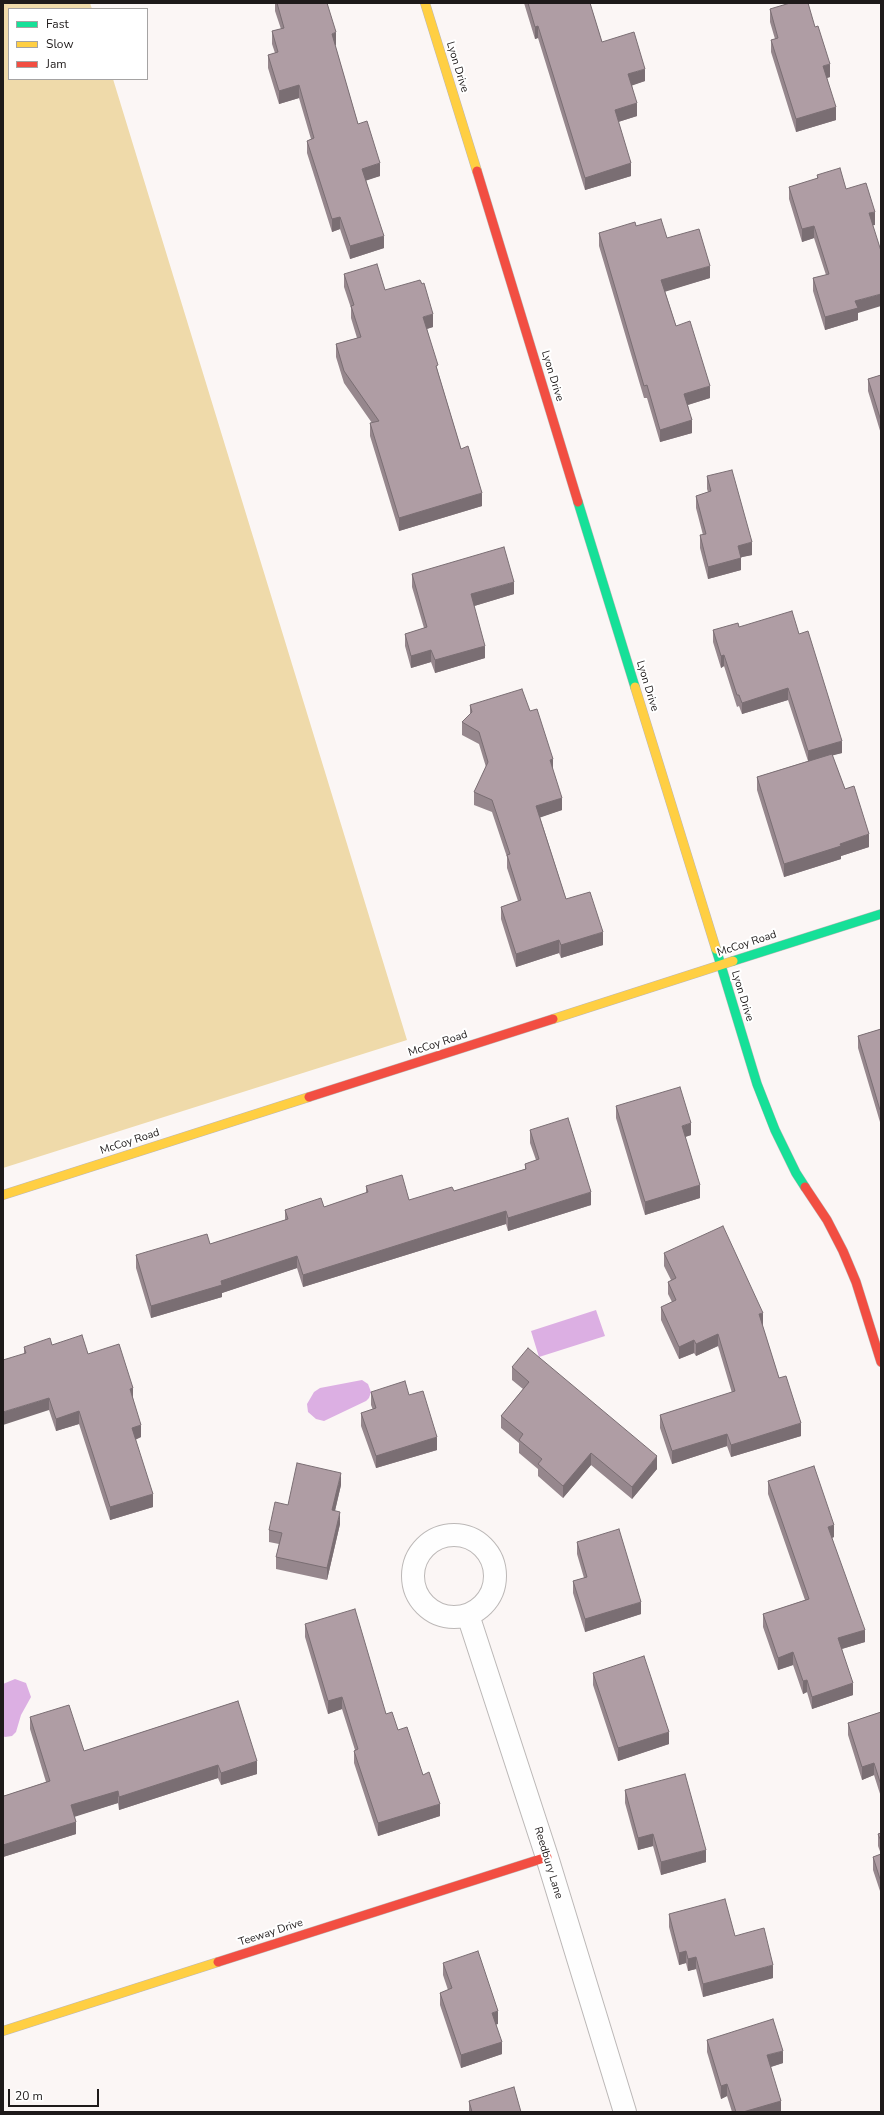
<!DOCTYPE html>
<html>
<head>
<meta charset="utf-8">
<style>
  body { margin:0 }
  #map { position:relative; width:884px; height:2115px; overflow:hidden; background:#fbf6f5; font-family:"Nunito Sans",sans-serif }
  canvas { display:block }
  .frame { position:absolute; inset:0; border:4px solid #1e1a1a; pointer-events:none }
  .legend { position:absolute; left:8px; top:8px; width:140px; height:72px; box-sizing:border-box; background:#fff; border:1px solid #a5a3a3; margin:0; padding:5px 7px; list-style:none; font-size:12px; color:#1e1a1a }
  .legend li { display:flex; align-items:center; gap:8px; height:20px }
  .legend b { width:20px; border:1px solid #a5a3a3 }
  .scale { position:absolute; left:8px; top:2089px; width:91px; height:18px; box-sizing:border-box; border:2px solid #1e1a1a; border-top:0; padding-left:5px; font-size:12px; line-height:14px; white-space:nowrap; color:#1e1a1a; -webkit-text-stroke:3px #fff; paint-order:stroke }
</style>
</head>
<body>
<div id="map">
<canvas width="884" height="2115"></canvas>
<div class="frame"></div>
<ul class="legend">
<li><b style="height:5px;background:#16e098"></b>Fast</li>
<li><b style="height:5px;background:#ffcf43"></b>Slow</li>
<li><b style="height:5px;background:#f24e42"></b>Jam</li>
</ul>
<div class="scale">20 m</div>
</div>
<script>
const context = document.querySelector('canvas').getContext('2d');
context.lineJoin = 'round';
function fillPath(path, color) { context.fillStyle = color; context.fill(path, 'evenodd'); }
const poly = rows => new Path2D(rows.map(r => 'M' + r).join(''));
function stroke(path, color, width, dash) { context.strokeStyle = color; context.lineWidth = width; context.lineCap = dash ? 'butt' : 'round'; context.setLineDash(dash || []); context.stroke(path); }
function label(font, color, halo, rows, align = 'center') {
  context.font = font + ' "Nunito Sans",sans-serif'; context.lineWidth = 4; context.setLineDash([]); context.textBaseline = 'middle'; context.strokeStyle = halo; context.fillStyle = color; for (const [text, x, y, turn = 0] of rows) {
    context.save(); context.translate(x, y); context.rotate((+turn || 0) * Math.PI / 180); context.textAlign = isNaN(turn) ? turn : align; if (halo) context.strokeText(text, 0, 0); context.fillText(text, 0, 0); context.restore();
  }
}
fillPath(poly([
  [3,3,90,3,92,9,9,9,9,79,113,79,407,1040,3,1168]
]), '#efdaaa');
fillPath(poly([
  [596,1310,605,1336,539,1357,531,1331],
  [362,1380,368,1384,371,1392,369,1398,366,1401,324,1421,316,1419,308,1412,307,1404,314,1392,320,1388],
  [15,1679,26,1683,31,1697,21,1715,16,1732,12,1736,5,1737,3,1736,3,1684]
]), '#dcafe3');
const street = poly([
  '413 1576a41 41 0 1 1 82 0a41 41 0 1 1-82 0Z',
  [468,1615,547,1857,625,2112]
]);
const fast = poly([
  [578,502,635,687],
  [716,949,757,1084,775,1130,796,1173,805,1187],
  [733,961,881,914]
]);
const slow = poly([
  [425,3,477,171],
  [635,687,716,949],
  [553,1019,733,961],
  [3,1195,309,1097],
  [3,2031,218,1962]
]);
const jam = poly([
  [477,171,578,502],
  [309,1097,553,1019],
  [805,1187,827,1220,843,1251,856,1282,881,1362],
  [218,1962,547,1857]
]);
stroke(street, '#bcb8b7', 24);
stroke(fast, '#bcb8b7', 10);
stroke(slow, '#bcb8b7', 10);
stroke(jam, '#bcb8b7', 10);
stroke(street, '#fefefe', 22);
stroke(fast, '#16e098', 9);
stroke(slow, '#ffcf43', 9);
stroke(jam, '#f24e42', 9);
fillPath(poly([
  [275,3,327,3,335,45,358,124,380,176,366,180,384,248,350,259,340,229,332,232,307,153,307,141,311,139,299,98,279,104,268,68,268,55,275,53,272,44,272,31,281,29,275,11],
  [524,3,590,3,602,42,645,81,632,85,637,116,618,122,631,176,585,190,538,38,535,39],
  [770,9,830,77,827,78,836,120,796,132,771,52,771,40,775,39,770,22],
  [817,175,846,189,875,225,873,225,858,313,858,320,825,330,813,291,813,278,826,275,814,238,802,242,789,199,789,187,817,179],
  [636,226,667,238,710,278,665,291,676,326,710,398,688,405,692,433,660,442,647,398,644,398,599,246,599,233],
  [344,274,385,290,433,327,427,329,438,372,461,449,482,506,399,531,370,436,370,423,372,423,344,383,336,357,336,344,357,338,351,318,351,308,344,287],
  [881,375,881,434,868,391,868,379],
  [707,476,752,555,741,557,741,570,708,579,700,548,700,535,703,535,696,508,696,496,708,492,707,489],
  [412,574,514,594,474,606,485,658,435,673,431,662,411,668,405,646,405,634,424,628,412,587],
  [739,627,799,634,842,753,832,755,845,789,869,847,841,856,841,859,784,877,757,790,757,777,808,761,788,700,742,714,739,706,737,707,724,666,721,668,713,642,713,630],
  [470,705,530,711,553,771,562,810,540,817,566,899,603,945,561,958,559,953,516,967,501,919,501,907,518,901,507,868,507,857,492,812,474,805,474,792,486,767,479,744,462,735,462,722,470,714],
  [881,1029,881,1122,880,1122,858,1048,858,1036],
  [616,1106,691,1135,685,1137,700,1198,645,1215,616,1118],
  [530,1130,591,1205,508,1231,506,1224,303,1287,297,1268,222,1293,222,1297,151,1318,136,1268,136,1255,210,1244,285,1220,285,1210,324,1207,366,1193,366,1186,409,1200,454,1191,525,1169,525,1164,536,1160,530,1143],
  [664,1253,763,1325,762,1325,779,1378,801,1436,731,1457,727,1446,672,1464,660,1428,660,1415,732,1393,718,1346,696,1356,694,1353,679,1359,661,1320,661,1307,672,1302,668,1294,668,1282,671,1280,664,1266],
  [52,1345,88,1354,133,1398,141,1437,135,1440,153,1507,110,1520,79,1424,56,1431,49,1410,24,1354,24,1347],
  [512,1367,657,1469,632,1499,591,1465,563,1498,538,1476,538,1469,519,1453,519,1443,501,1428,501,1416,523,1389,512,1380],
  [371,1392,409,1395,437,1450,376,1468,361,1426,361,1413,373,1410,371,1405],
  [768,1481,834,1537,832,1538,865,1642,842,1649,853,1695,812,1709,807,1692,803,1694,793,1665,778,1670,763,1627,763,1614,805,1600,768,1494],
  [341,1485,335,1511,340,1524,327,1580,276,1569,276,1557,279,1544,269,1542,269,1530,288,1505],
  [577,1542,641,1614,585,1632,573,1593,573,1581,584,1578,577,1554],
  [305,1624,386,1714,398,1730,423,1775,440,1816,378,1836,354,1763,354,1751,355,1750,342,1709,328,1714,305,1637],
  [593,1673,669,1744,618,1761,593,1685],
  [238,1701,257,1774,221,1785,218,1778,119,1810,118,1803,75,1816,76,1834,3,1857,3,1794,4,1796,46,1782,30,1729,30,1717,84,1751],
  [881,1712,881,1797,874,1775,862,1780,848,1735,848,1723],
  [625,1790,706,1862,661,1875,653,1846,638,1850,625,1803],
  [881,1833,881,1854,878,1846,878,1834],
  [881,1854,881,1894,873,1870,873,1857],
  [669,1914,735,1936,773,1978,703,1997,696,1969,688,1971,686,1963,679,1965,669,1927],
  [443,1963,498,2024,496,2024,502,2054,461,2068,440,2005,440,1993,448,1990,443,1975],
  [707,2040,783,2063,771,2067,781,2112,732,2112,727,2096,721,2099,707,2052],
  [469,2101,521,2112,469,2112]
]), '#96878d');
fillPath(poly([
  [538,26,538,38,535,39,535,27],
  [336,32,336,45,332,46,332,34],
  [830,64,830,77,823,79,823,66],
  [645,69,645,81,628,87,628,74],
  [299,85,299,98,279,104,279,91],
  [637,103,637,116,615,123,615,110],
  [836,107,836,120,796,132,796,119],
  [380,163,380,176,362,182,362,169],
  [631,163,631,176,585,190,585,178],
  [875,212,875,225,869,226,869,213],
  [340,217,340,229,332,232,332,219],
  [814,226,814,238,802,242,802,229],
  [384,236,384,248,350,259,350,246],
  [710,266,710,278,661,293,661,280],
  [881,294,881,306,858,313,858,320,825,330,825,317,855,301],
  [433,314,433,327,423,330,423,317],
  [710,386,710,398,684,406,684,394],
  [692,420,692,433,660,442,660,430],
  [482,493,482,506,399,531,399,518],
  [752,542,752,555,738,558,738,546],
  [741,558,741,570,708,579,708,567],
  [514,582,514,594,471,607,471,594],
  [485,646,485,658,435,673,435,660],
  [431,650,431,662,411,668,411,656],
  [724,655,724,666,721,668,721,656],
  [788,688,788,700,742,714,742,703],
  [842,741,842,753,808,762,808,751],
  [553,759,553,771,550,760],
  [562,798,562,810,536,819,536,806],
  [869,834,869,847,841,856,841,859,784,877,784,864,840,844],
  [603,932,603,945,561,958,561,945],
  [559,940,559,953,516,967,516,954],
  [880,1110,881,1110,881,1122,880,1122],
  [691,1123,691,1135,682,1138,682,1126],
  [700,1185,700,1198,645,1215,645,1202],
  [591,1192,591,1205,508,1231,508,1218],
  [506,1211,506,1224,303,1287,303,1275],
  [297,1256,297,1268,222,1293,222,1297,151,1318,151,1306,221,1281],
  [763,1313,763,1325,759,1327,759,1314],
  [718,1334,718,1346,696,1356,696,1344],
  [694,1340,694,1353,679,1359,679,1347],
  [133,1388,133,1400,130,1389],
  [49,1398,49,1410,3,1425,3,1412],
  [79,1411,79,1424,56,1431,56,1419],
  [801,1423,801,1436,731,1457,731,1445],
  [141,1425,141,1437,132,1441,132,1428],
  [727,1434,727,1446,672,1464,672,1451],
  [437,1437,437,1450,376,1468,376,1456],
  [591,1453,591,1465,563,1498,563,1486],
  [657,1456,657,1469,632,1499,632,1487],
  [341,1473,341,1485,332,1523,332,1510],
  [153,1494,153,1507,110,1520,110,1507],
  [340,1512,340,1524,327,1580,327,1568],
  [834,1525,834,1537,828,1539,828,1527],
  [641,1602,641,1614,585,1632,585,1619],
  [865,1630,865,1642,838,1650,838,1638],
  [793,1652,793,1665,778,1670,778,1658],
  [807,1680,807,1692,803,1694,803,1681],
  [853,1683,853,1695,812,1709,812,1697],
  [342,1697,342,1709,328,1714,328,1701],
  [669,1732,669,1744,618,1761,618,1748],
  [257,1761,257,1774,221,1785,221,1773],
  [874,1763,874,1775,862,1780,862,1767],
  [218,1765,218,1778,119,1810,119,1797],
  [118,1791,118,1803,71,1818,71,1805],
  [440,1804,440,1816,378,1836,378,1823],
  [76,1822,76,1834,3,1857,3,1845],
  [653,1834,653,1846,638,1850,638,1838],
  [706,1850,706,1862,661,1875,661,1862],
  [686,1951,686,1963,679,1965,679,1953],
  [696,1957,696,1969,688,1971,688,1959],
  [773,1965,773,1978,703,1997,703,1984],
  [498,2011,498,2024,492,2026,492,2013],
  [502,2042,502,2054,461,2068,461,2055],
  [783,2051,783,2063,767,2068,767,2055],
  [727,2084,727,2096,721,2099,721,2086],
  [781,2101,781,2112,743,2112]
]), '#7a6e73');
const building = poly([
  [277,3,327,3,336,32,332,34,358,124,367,121,380,163,362,169,384,236,350,246,340,217,332,219,307,141,314,138,299,85,279,91,268,55,278,52,272,31,284,28,277,3],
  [528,3,590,3,602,42,634,32,645,69,628,74,637,103,615,110,631,163,585,178,538,26,535,27,528,3],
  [790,3,808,3,815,27,818,26,830,64,823,66,836,107,796,119,771,40,778,38,770,9,790,3],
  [840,168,846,189,866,183,875,212,869,213,881,251,881,294,855,301,858,308,825,317,813,278,829,274,814,226,802,229,789,187,818,178,817,175,840,168],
  [661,219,667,238,699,229,710,266,661,280,676,326,690,321,710,386,684,394,692,420,660,430,647,385,644,386,599,233,635,222,636,226,661,219],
  [377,264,385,290,420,280,422,284,424,283,433,314,423,317,438,365,436,366,461,449,468,446,482,493,399,518,370,423,379,421,344,371,336,344,361,337,351,306,354,305,344,274,377,264],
  [881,375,881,421,868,379,881,375],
  [732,470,752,542,738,546,741,558,708,567,700,535,706,534,696,496,711,491,707,476,732,470],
  [504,547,514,582,471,594,485,646,435,660,431,650,411,656,405,634,427,627,412,574,504,547],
  [792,611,799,634,808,631,842,741,808,751,788,688,742,703,739,695,737,695,724,655,721,656,713,630,738,623,739,627,792,611],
  [522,689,530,711,537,709,553,759,550,760,562,798,536,806,566,899,590,892,603,932,561,945,559,940,516,954,501,907,521,900,507,855,510,854,492,800,474,792,488,762,479,732,462,722,472,712,470,705,522,689],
  [832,754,845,789,854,786,869,834,840,844,841,846,784,864,757,777,832,754],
  [881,1029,881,1110,880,1110,858,1036,881,1029],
  [680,1087,691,1123,682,1126,700,1185,645,1202,616,1106,680,1087],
  [568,1118,591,1192,508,1218,506,1211,303,1275,297,1256,221,1281,222,1285,151,1306,136,1255,207,1234,210,1244,288,1219,285,1210,321,1198,324,1207,368,1192,366,1186,402,1175,409,1200,452,1187,454,1191,526,1169,525,1164,539,1159,530,1130,568,1118],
  [723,1226,763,1313,759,1314,779,1378,786,1376,801,1423,731,1445,727,1434,672,1451,660,1415,735,1391,718,1334,696,1344,694,1340,679,1347,661,1307,676,1300,668,1282,676,1278,664,1253,723,1226],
  [82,1335,88,1354,119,1344,133,1388,130,1389,141,1425,132,1428,153,1494,110,1507,79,1411,56,1419,49,1398,3,1412,3,1360,26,1353,24,1347,50,1338,52,1345,82,1335],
  [528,1348,657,1456,632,1487,591,1453,563,1486,538,1464,542,1459,519,1440,523,1434,501,1416,529,1382,512,1367,528,1348],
  [405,1381,409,1395,423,1391,437,1437,376,1456,361,1413,376,1408,371,1392,405,1381],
  [297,1463,341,1473,332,1510,340,1512,327,1568,276,1557,282,1533,269,1530,275,1502,288,1505,297,1463],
  [814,1466,834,1525,828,1527,865,1630,838,1638,853,1683,812,1697,807,1680,803,1681,793,1652,778,1658,763,1614,809,1599,768,1481,814,1466],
  [619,1529,641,1602,585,1619,573,1581,587,1577,577,1542,619,1529],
  [355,1609,386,1714,392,1712,398,1730,407,1727,423,1775,429,1772,440,1804,378,1823,354,1751,358,1749,342,1697,328,1701,305,1624,355,1609],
  [644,1656,669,1732,618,1748,593,1673,644,1656],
  [238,1701,257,1761,221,1773,218,1765,119,1797,118,1791,71,1805,76,1822,3,1845,3,1794,4,1796,50,1781,30,1717,69,1705,84,1751,238,1701],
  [881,1712,881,1785,874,1763,862,1767,848,1723,881,1712],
  [685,1774,706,1850,661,1862,653,1834,638,1838,625,1790,685,1774],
  [881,1833,881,1841,878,1834,881,1833],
  [881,1854,881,1882,873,1857,881,1854],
  [725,1899,735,1936,764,1928,773,1965,703,1984,696,1957,688,1959,686,1951,679,1953,669,1914,725,1899],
  [478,1951,498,2011,492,2013,502,2042,461,2055,440,1993,452,1988,443,1963,478,1951],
  [773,2019,783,2051,767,2055,781,2101,743,2112,736,2112,727,2084,721,2086,707,2040,773,2019],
  [514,2087,521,2112,472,2112,469,2101,514,2087]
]);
fillPath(building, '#af9da4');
stroke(building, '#7a6e73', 1);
label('11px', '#1e1a1a', '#fff', [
  ["Lyon Drive",457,67,73],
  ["Lyon Drive",552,376,73],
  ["Lyon Drive",647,686,73],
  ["McCoy Road",747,944,-18],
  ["Lyon Drive",742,996,73],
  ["McCoy Road",438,1044,-18],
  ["McCoy Road",130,1142,-18],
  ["Reedbury Lane",548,1863,73],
  ["Teeway Drive",271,1933,-18]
]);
</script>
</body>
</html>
